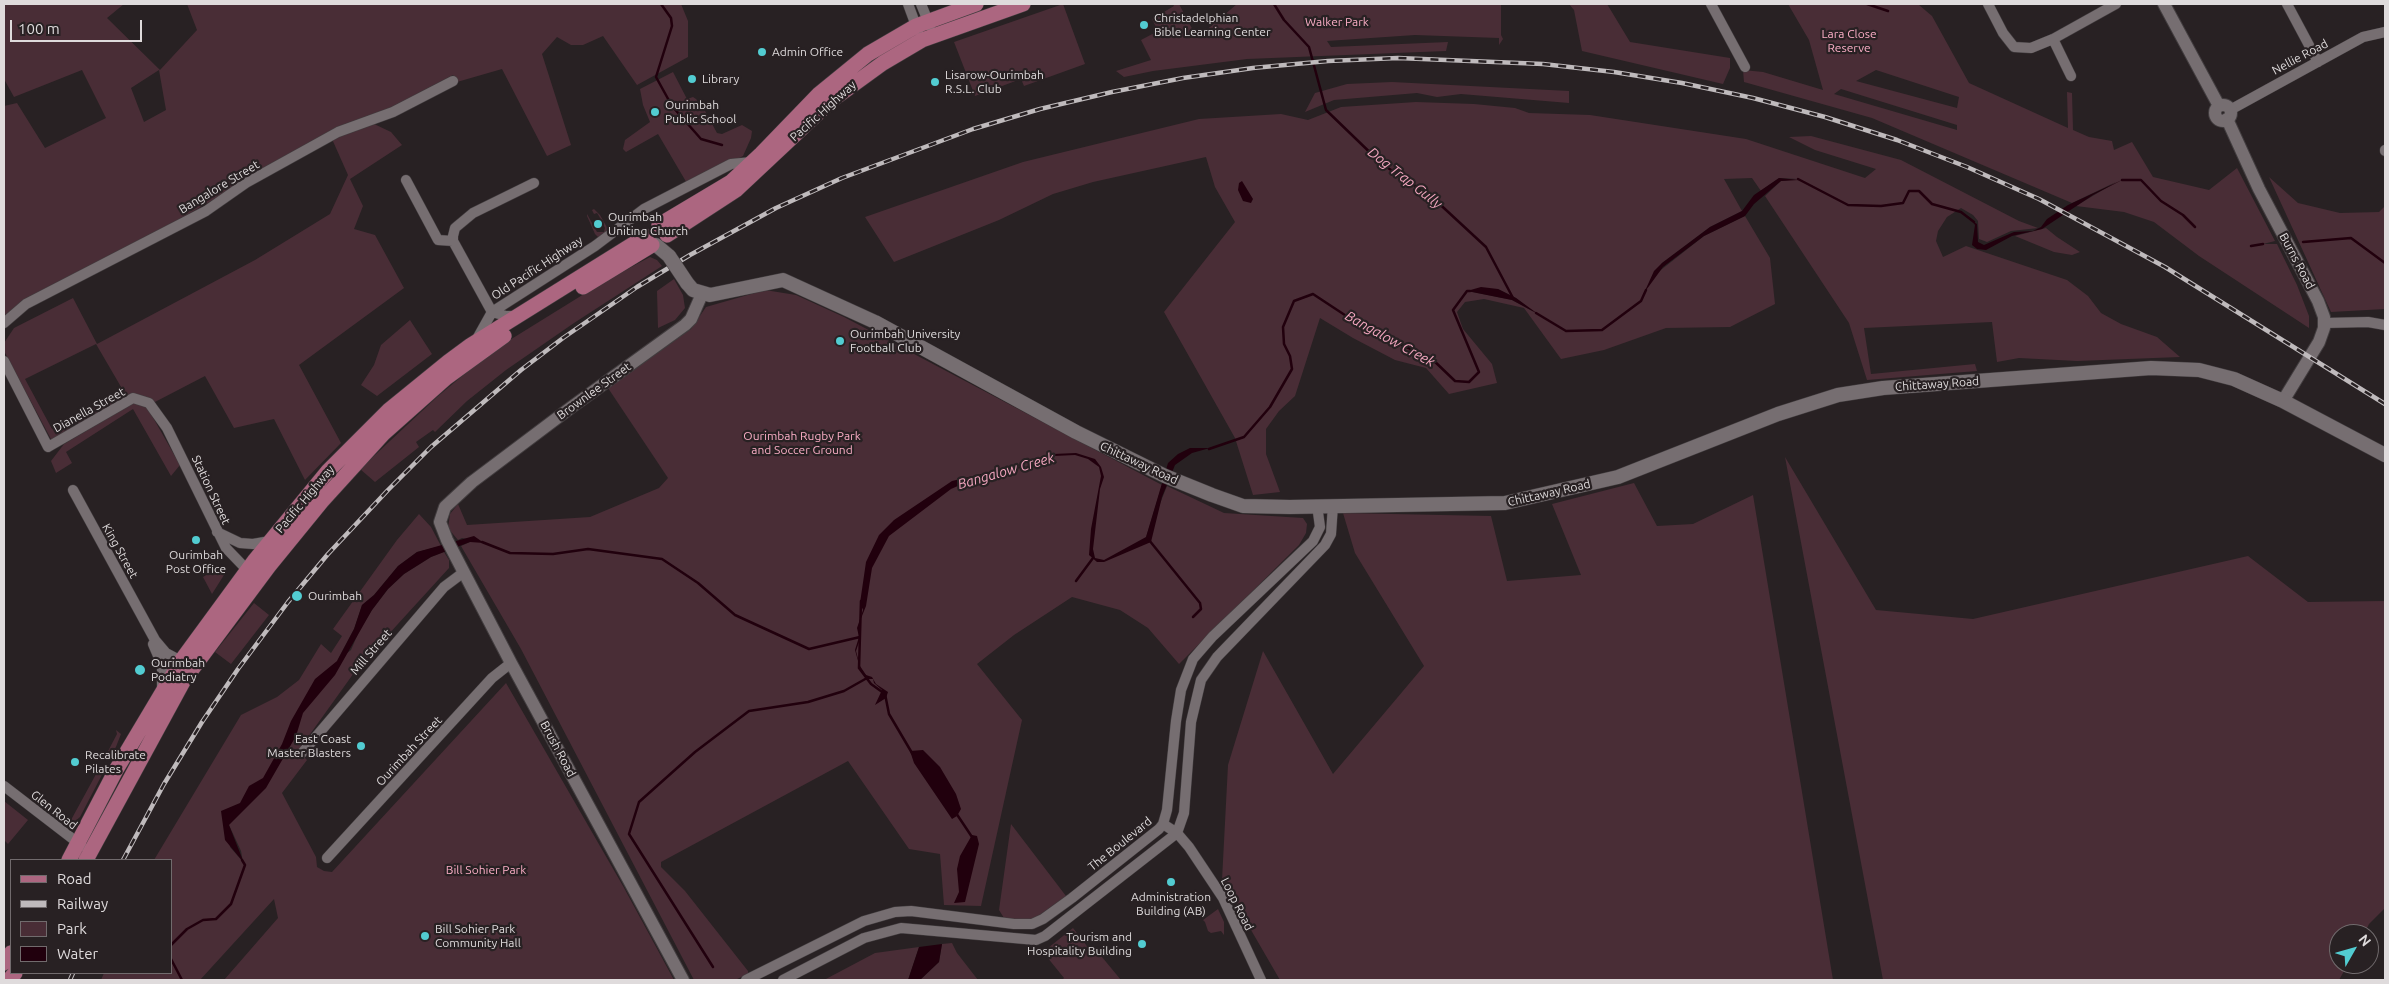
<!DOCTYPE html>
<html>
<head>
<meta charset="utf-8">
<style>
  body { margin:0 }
  #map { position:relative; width:2389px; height:984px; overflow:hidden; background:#282123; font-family:Ubuntu,sans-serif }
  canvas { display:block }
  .frame { position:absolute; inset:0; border:5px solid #dfdbdc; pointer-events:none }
  .legend { position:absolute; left:10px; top:859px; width:162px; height:115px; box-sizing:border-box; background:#282123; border:1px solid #716b6d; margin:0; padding:6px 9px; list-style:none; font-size:15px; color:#dfdbdc }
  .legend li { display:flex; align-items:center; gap:10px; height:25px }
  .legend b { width:25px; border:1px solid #716b6d }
  .north { position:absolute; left:2329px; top:924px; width:50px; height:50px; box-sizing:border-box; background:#282123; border:1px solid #716b6d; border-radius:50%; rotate:52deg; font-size:14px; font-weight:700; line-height:20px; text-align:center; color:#dfdbdc }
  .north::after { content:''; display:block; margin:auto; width:18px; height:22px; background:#52ccd1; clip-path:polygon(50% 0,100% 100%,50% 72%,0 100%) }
  .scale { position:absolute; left:10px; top:20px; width:132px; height:22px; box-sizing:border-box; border:2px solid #dfdbdc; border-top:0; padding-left:6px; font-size:15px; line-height:18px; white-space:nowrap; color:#dfdbdc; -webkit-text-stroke:4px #282123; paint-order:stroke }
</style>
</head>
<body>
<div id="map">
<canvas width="2389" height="984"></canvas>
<div class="frame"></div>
<ul class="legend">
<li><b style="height:6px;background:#ac6680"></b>Road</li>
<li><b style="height:6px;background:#bfbabc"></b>Railway</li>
<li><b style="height:14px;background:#492d36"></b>Park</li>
<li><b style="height:14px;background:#21000d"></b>Water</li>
</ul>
<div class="north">N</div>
<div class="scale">100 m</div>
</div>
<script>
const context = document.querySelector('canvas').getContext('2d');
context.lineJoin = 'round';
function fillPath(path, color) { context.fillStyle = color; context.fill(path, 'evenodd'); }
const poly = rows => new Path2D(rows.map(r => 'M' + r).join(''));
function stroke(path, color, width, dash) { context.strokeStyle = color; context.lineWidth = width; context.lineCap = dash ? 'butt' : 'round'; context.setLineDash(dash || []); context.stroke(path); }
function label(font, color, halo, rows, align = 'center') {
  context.font = font + ' Ubuntu,sans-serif'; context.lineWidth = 4.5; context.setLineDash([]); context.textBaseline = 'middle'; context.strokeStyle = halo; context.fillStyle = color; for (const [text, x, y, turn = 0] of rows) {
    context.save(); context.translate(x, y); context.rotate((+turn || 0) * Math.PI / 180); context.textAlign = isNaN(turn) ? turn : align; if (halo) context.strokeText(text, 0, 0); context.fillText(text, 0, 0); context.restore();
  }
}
fillPath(poly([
  [4,4,124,4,107,18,160,70,197,30,187,4,681,4,688,21,688,57,637,85,603,36,583,45,571,45,557,37,542,54,571,145,547,156,502,69,457,82,453,75,390,108,345,124,18,312,4,315,4,106,17,103,45,148,106,118,82,70,14,97,4,79],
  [159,70,166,110,144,122,131,88],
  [1063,4,1085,64,1024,86,1021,79,975,96,954,42],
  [1173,4,1179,4,1197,38,1237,4,1501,4,1501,35,1503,39,1499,45,1499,38,1415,35,1327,41,1331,47,1448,42,1446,51,1247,59,1153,71,1124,77,1116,71,1151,60,1141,40,1158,31,1152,19,1174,6],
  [1569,4,1607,4,1630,42,1730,58,1730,68,1723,84,1582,51,1574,10],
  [1788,4,1919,5,1932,16,1969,83,2068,128,2067,92,2072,93,2073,130,2089,137,2112,141,2114,150,2132,142,2153,177,2209,190,2237,168,2275,241,2263,244,2277,244,2297,285,2309,316,2309,328,2199,256,2154,222,2124,212,2076,206,2116,182,2072,203,1872,118,1744,82,1743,70,1763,72,1823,90,1809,40],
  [1876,70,1959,97,1957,108,1856,81],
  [1841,89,1957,125,1957,130,1834,94],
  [673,72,687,99,693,97,696,99,704,109,717,133,722,134,742,125,752,131,751,138,743,156,688,185,658,134,626,152,623,149,625,140,650,122,643,105,640,89],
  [1392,82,1569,91,1569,103,1461,94,1437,97,1417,93,1334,100,1305,112,1315,93,1347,84],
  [1416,102,1474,104,1515,108,1529,113,1590,115,1746,139,1865,178,1876,169,1815,150,1789,137,1811,136,1901,160,2019,221,2038,228,2011,231,1987,242,1979,239,1978,221,1973,215,1961,208,1947,217,1938,231,1936,241,1943,257,1966,246,2067,280,2088,296,2101,313,2121,324,2157,337,2180,357,2077,361,2019,358,1997,362,1992,322,1864,328,1871,374,1975,364,1977,371,1867,380,1849,323,1765,196,1781,181,1798,179,1779,178,1761,191,1752,178,1724,179,1742,211,1710,227,1662,263,1657,273,1704,236,1745,216,1770,258,1775,304,1730,327,1666,328,1604,350,1561,359,1524,308,1484,299,1465,302,1457,312,1463,329,1492,364,1497,383,1449,394,1426,368,1395,360,1353,338,1320,318,1295,396,1279,411,1266,429,1266,454,1280,492,1253,495,1235,438,1164,312,1235,222,1215,187,1206,157,1093,182,1053,194,999,220,894,262,865,217,1023,162,1199,119,1281,114,1308,120,1341,107],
  [1498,289,1516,298,1534,312,1512,300,1468,291],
  [372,123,391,132,402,145,350,179,363,206,354,229,375,235,404,288,299,365,341,443,305,480,274,419,234,428,205,376,153,403,140,395,78,426,78,415,124,392,96,344,25,379,52,429,70,419,72,429,52,441,4,351,4,343,14,328,73,298,97,344,255,260,330,214,348,175,332,139],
  [2269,177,2298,203,2340,213,2379,212,2385,206,2385,309,2331,312],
  [594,209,600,215,609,231,599,238,595,234,587,216,587,214,597,232,604,232,605,228,599,216,597,213,594,214,592,210],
  [2046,228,2057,237,2080,252,2072,255,2054,252,2015,236],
  [650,257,657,260,662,266,574,323,506,370,467,401,435,432,433,430,416,442,419,447,375,482,360,469,437,397,492,351,605,281],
  [674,279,683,295,685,308,675,320,658,328,657,291],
  [765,290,796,295,844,317,1162,485,1144,544,1167,486,1224,513,1303,518,1307,524,1306,533,1299,545,1179,664,1148,628,1120,610,1072,597,1014,635,977,664,1022,720,981,906,944,905,940,854,909,849,848,761,661,862,661,867,685,891,748,971,748,974,735,980,694,980,521,649,461,546,470,542,483,542,462,538,458,540,448,528,450,514,458,504,467,525,590,517,659,488,668,478,608,388,691,329,706,307],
  [410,320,432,354,377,396,361,385,374,365,381,345],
  [135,402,147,407,180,465,171,476,133,409,66,452,72,463,56,473,51,461,64,444],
  [1785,457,1876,610,1973,619,2248,556,2308,602,2385,601,2385,908,2369,924,2364,934,2339,934,2339,964,2348,964,2339,980,1883,980],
  [1634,483,1657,526,1693,524,1753,495,1833,980,1280,980,1222,880,1228,765,1263,651,1333,774,1424,666,1355,553,1343,513,1491,516,1507,581,1581,575,1552,504],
  [419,514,431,527,441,546,417,552,398,566,374,595,362,605,354,629,337,661,351,650,360,629,372,610,388,589,404,574,431,557,444,552,449,560,449,568,356,670,298,751,307,760,282,793,316,857,317,867,324,871,332,872,506,683,623,886,674,980,224,980,278,918,274,899,200,980,101,980,104,973,171,973,171,860,154,860,241,715,277,697,299,680,321,644,331,653,342,636,333,629,397,540],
  [229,825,241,851,243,862,230,847],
  [220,567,224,575,212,594,203,577],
  [254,603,269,615,231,664,215,652],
  [116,730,121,734,112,757,109,758,106,755,117,734],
  [101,765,106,767,80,817,73,823,69,822,63,818,64,816,71,820],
  [4,801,28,820,8,844,4,840],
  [1011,824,1066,896,1034,919,1020,921,1004,918,999,910],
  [1218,909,1224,922,1224,935,1221,931,1211,933,1208,931,1205,922,1203,920],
  [1073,928,1093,954,1097,951,1121,980,1062,980,1064,978,1043,952],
  [952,943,957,953,978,980,920,980,939,962,942,944],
  [919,947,908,980,824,980,875,953]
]), '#492d36');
fillPath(poly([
  [1779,178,1799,180,1781,181,1754,204,1745,216,1704,236,1663,267,1644,293,1654,271,1662,263,1710,227,1742,211,1754,195],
  [2124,179,2093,195,2042,229,2012,236,1986,250,1977,249,1972,245,1975,225,1972,221,1977,224,1978,242,1984,245,2014,232,2033,231,2041,227,2047,219,2068,205],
  [1242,181,1253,199,1251,203,1243,201,1238,190,1239,183],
  [1481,287,1498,289,1516,298,1538,314,1512,300,1467,291],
  [1190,448,1210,448,1192,453,1175,465,1162,497,1151,542,1104,562,1097,562,1089,555,1091,529,1101,476,1099,467,1088,459,1075,455,1054,456,1029,466,978,477,951,489,889,536,872,568,866,606,860,621,861,636,856,651,860,666,866,675,872,677,876,684,888,692,886,698,875,705,882,690,874,683,873,679,868,679,860,668,855,650,859,637,857,628,863,610,860,603,866,562,879,535,894,520,952,481,994,471,1029,466,1053,454,1076,453,1095,459,1101,467,1104,477,1100,489,1093,549,1095,558,1104,560,1146,537,1168,463,1178,454],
  [474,536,484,543,470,542,431,557,404,574,388,589,372,610,335,675,303,713,296,736,266,788,229,825,244,863,225,840,221,811,240,803,249,786,263,778,282,744,291,721,315,679,337,661,354,629,362,605,374,595,398,566,417,552],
  [923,750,940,767,956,794,961,809,957,816,952,819,914,763,910,751],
  [972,835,977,836,979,844,965,902,954,903,959,892,957,869,960,856],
  [942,944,939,962,920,980,908,980,919,947]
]), '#21000d');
stroke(poly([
  [661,4,671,18,672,26,656,77,672,106,701,139,722,145],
  [1274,4,1284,20,1309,47,1326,110,1382,164,1432,197,1486,247,1513,298],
  [1867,4,1888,11],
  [1798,179,1848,205,1881,206,1903,203,1909,191,1919,191,1932,204,1961,212,1974,222],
  [2122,180,2141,180,2161,201,2183,215,2195,227],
  [2303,242,2351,238,2385,263],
  [2251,246,2263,244],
  [1536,313,1566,331,1602,330,1641,301,1646,290],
  [1209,449,1244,437,1270,407,1292,369,1290,356,1284,344,1283,327,1294,301,1313,294,1366,329,1431,358,1455,381,1469,382,1479,372,1453,310,1467,291,1470,291],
  [1149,540,1200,603,1201,609,1193,617],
  [482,542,510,553,553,554,588,549,662,559,698,583,735,615,809,649,860,637],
  [1076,581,1093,558],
  [861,601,859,668,871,684,885,694,889,714,912,753],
  [956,813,972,837],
  [171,945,187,929,203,920,216,919,231,904,245,865,242,860],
  [171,959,182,980],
  [713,967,629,834,639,802,695,752,749,711,808,702,844,691,867,678]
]), '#21000d', 2.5);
const minor = poly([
  [908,4,918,31],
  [921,4,930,26],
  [1711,4,1745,67],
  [1988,4,2003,33,2014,47,2031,48,2053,39,2116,4],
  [2287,4,2318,62],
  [2053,39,2071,76],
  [2230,110,2363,37,2385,32],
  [2385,151,2385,150],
  [406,180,438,240,453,241],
  [492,312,595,246,644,209,731,164,752,162],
  [515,316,506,316,492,312,453,241,453,236,455,228,473,213,534,183],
  [4,323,26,304,206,211,246,183,338,132,393,112,453,81],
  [2325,323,2368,322,2385,325],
  [478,337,492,312],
  [4,361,48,447,133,398,149,403,167,428,226,548,251,574],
  [73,490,155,640,166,653,181,661],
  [217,532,240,543,253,544,270,541],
  [153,644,162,665,162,690],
  [302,753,444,587,464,572],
  [4,786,82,846],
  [1163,824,1177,833,1189,847,1223,898,1261,980],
  [327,858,492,678,511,663],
  [746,980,864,921,895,912,911,911,1014,924,1032,924,1043,919,1072,898,1159,829,1163,824,1167,810,1176,721,1181,690,1193,659,1213,636,1313,541,1320,527,1317,505],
  [783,980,864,938,901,928,1036,940,1045,936,1177,833,1184,813,1191,722,1201,680,1217,657,1325,545,1331,534,1333,505]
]);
const tertiary = poly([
  [2164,4,2219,106],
  '2215 113a8 8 0 1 1 16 0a8 8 0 1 1-16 0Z',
  [2227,119,2259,189,2318,301,2324,317,2324,328,2319,342,2283,401],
  [683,980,511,663,447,540,440,522,445,507,472,482,573,406,685,325,691,319,702,294]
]);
const secondary = poly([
  [656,245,669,256],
  [687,283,693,290,710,295,783,280,875,322,1076,432,1165,476,1212,495,1243,506,1290,507,1505,503,1618,477,1778,414,1838,395,1883,388,2151,368,2199,370,2234,379,2283,401,2385,455]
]);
const primary = poly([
  [659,225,731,182,761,154,819,94,868,54,916,26,976,4],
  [667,235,736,190,832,100,883,63,922,40,1023,4],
  [583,287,652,245],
  [69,860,116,770,181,661,255,560,328,471,389,410,448,362,471,345,646,236],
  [86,860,184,680,269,566,322,501,383,434,446,378,504,336],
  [4,963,11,953],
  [9,980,15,973]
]);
stroke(minor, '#423d3f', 11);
stroke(tertiary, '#423d3f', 14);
stroke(secondary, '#423d3f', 15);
stroke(primary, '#423d3f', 16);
stroke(minor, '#766e71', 10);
stroke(tertiary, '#766e71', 12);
stroke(secondary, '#766e71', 14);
stroke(primary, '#ac6680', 15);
const rail = poly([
  [123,860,164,784,202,722,238,669,288,602,328,554,388,490,431,447,521,370,563,338,637,287,690,255,776,208,842,178,973,129,1040,109,1112,92,1183,78,1253,68,1328,61,1398,58,1543,64,1614,72,1682,83,1753,98,1825,117,1897,140,1967,167,2039,199,2165,267,2385,404],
  [70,980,73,973]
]);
stroke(rail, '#bfbabc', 4.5);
stroke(rail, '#282123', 2.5, [8]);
const secondaryBridge = poly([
  [669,256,687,283]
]);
stroke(secondaryBridge, '#423d3f', 15, []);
stroke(secondaryBridge, '#766e71', 14);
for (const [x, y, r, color] of [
  [1144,25,5,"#52ccd1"],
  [762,52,5,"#52ccd1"],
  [692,79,5,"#52ccd1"],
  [935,82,5,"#52ccd1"],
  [655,112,5,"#52ccd1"],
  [598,224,5,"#52ccd1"],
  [840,341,5,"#52ccd1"],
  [196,540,5,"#52ccd1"],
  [297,596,6,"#52ccd1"],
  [140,670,6,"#52ccd1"],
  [361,746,5,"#52ccd1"],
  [75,762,5,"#52ccd1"],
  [1171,882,5,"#52ccd1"],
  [425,936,5,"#52ccd1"],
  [1142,944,5,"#52ccd1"]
]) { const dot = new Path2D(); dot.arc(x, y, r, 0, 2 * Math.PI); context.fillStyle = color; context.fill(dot); stroke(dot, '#282123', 2); }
label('12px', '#dfdbdc', '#282123', [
  ["Christadelphian",1154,18],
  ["Bible Learning Center",1154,32],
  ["Admin Office",772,52],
  ["Lisarow-Ourimbah",945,75],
  ["R.S.L. Club",945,89],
  ["Library",702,79],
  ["Ourimbah",665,105],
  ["Public School",665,119],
  ["Ourimbah",608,217],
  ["Uniting Church",608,231],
  ["Ourimbah University",850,334],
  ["Football Club",850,348],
  ["Ourimbah",196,555,"center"],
  ["Post Office",196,569,"center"],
  ["Ourimbah",308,596],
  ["Ourimbah",151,663],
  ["Podiatry",151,677],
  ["East Coast",351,739,"right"],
  ["Master Blasters",351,753,"right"],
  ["Recalibrate",85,755],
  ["Pilates",85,769],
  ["Administration",1171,897,"center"],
  ["Building (AB)",1171,911,"center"],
  ["Bill Sohier Park",435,929],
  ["Community Hall",435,943],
  ["Tourism and",1132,937,"right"],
  ["Hospitality Building",1132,951,"right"]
], 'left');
label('12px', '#fbaec6', '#282123', [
  ["Walker Park",1337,22],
  ["Lara Close",1849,34],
  ["Reserve",1849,48],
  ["Ourimbah Rugby Park",802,436],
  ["and Soccer Ground",802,450],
  ["Bill Sohier Park",486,870]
]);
label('12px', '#dfdbdc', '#282123', [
  ["Nellie Road",2300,57,-28],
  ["Pacific Highway",823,111,-42],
  ["Bangalore Street",219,187,-31],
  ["Burns Road",2297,261,62],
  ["Old Pacific Highway",537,268,-33],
  ["Chittaway Road",1937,384,-4],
  ["Brownlee Street",594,391,-36],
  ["Dianella Street",89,410,-29],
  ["Chittaway Road",1139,463,25],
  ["Station Street",211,490,65],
  ["Chittaway Road",1549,493,-13],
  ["Pacific Highway",305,499,-50],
  ["King Street",120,551,61],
  ["Mill Street",371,652,-49],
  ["Brush Road",558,749,62],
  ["Ourimbah Street",409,751,-47],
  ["Glen Road",54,810,38],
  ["The Boulevard",1120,844,-39],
  ["Loop Road",1237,904,63]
]);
label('italic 14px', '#f3a6bf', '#282123', [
  ["Dog Trap Gully",1405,178,38],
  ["Bangalow Creek",1390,339,29],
  ["Bangalow Creek",1006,471,-16]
]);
</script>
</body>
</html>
